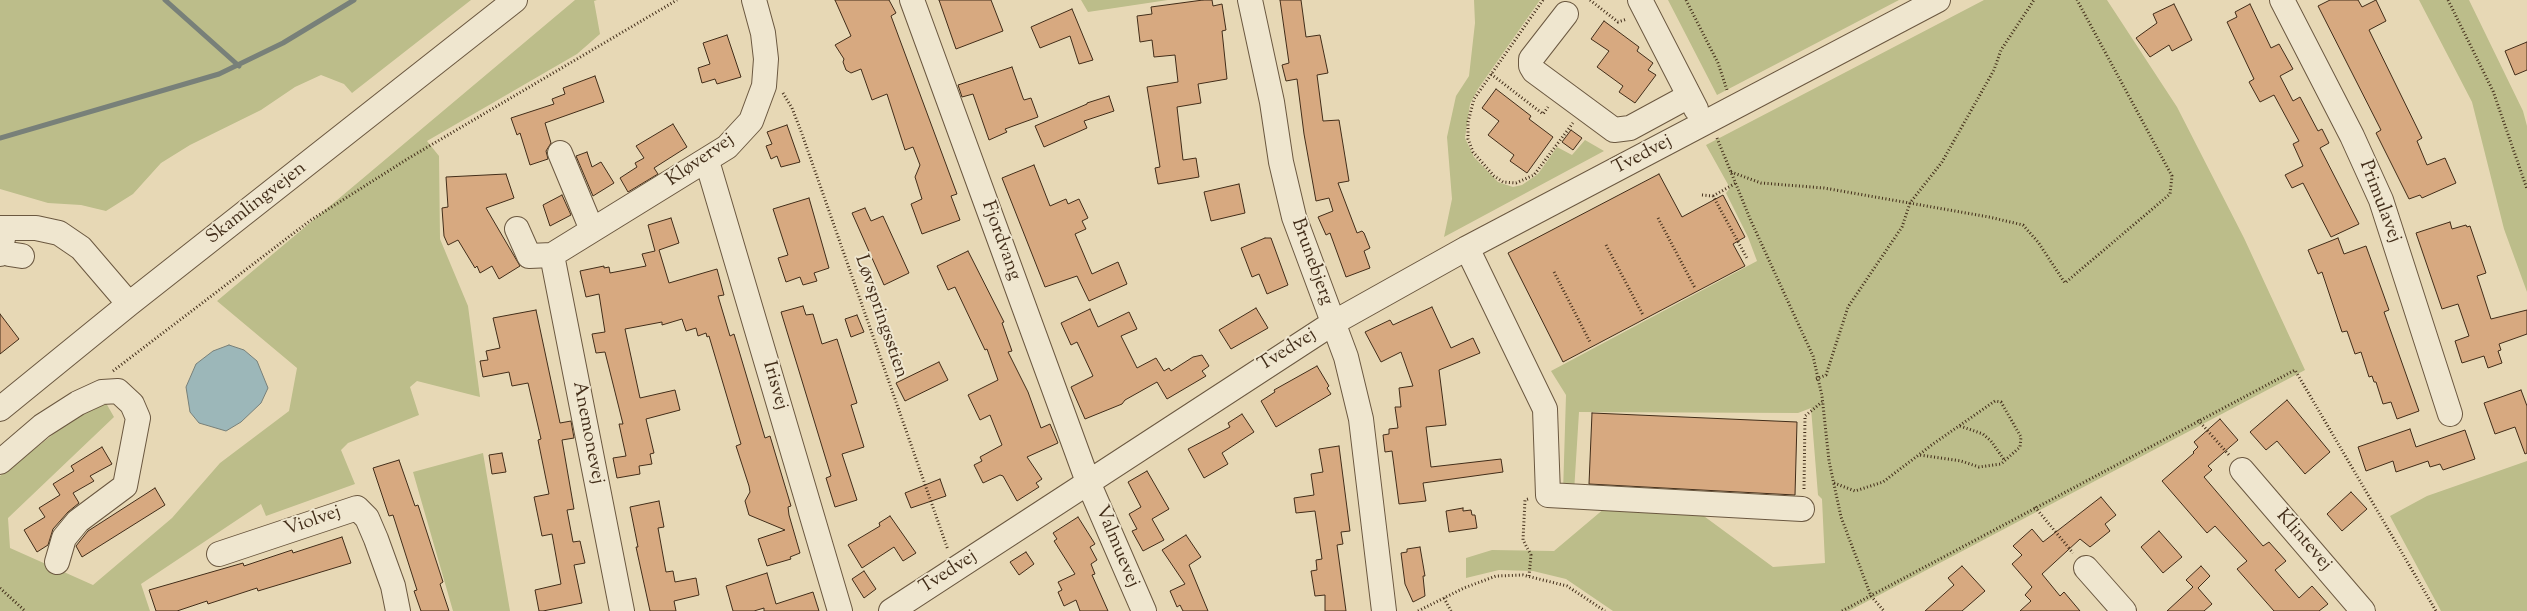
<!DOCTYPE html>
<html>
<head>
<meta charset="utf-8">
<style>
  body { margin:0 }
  canvas { display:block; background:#e7d8b5 }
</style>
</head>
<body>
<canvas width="2527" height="611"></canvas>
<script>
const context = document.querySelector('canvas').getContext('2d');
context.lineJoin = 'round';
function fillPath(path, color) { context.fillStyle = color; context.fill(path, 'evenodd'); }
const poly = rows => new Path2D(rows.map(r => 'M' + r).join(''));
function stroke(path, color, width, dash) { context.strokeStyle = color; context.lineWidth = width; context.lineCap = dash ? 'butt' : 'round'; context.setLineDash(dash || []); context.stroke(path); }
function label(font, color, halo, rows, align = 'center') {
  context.font = font + ' "Sorts Mill Goudy",serif'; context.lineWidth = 4; context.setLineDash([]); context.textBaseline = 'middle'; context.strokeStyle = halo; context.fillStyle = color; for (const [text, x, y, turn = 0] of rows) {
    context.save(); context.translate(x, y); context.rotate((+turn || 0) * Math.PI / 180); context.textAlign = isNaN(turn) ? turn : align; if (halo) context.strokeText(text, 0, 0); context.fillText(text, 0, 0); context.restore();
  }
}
fillPath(poly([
  [0,0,471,0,352,93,344,84,321,75,295,87,261,110,190,145,161,163,133,194,106,211,81,205,48,203,0,189],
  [575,0,597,0,594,1,600,34,577,54,427,141,439,156,440,239,468,306,480,397,417,381,410,387,419,415,348,443,341,450,355,484,266,516,261,504,141,584,150,611,0,611,0,476,102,396,114,417,8,518,10,548,93,585,172,518,220,463,289,411,297,368,217,301],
  [1081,0,1168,0,1088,12],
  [1474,0,1540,0,1478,89,1470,104,1465,138,1474,157,1498,182,1513,187,1522,185,1538,174,1557,147,1572,155,1585,140,1604,151,1444,237,1452,199,1447,137,1456,96,1469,76,1475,23],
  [1668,0,1899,0,1717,95],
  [1984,0,2107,0,2177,107,2244,238,2305,370,1849,611,1613,611,1566,579,1533,571,1499,570,1466,578,1466,558,1492,550,1554,551,1605,508,1697,511,1773,567,1825,563,1822,499,1818,495,1811,408,1798,413,1579,412,1574,492,1563,493,1566,395,1551,371,1757,261,1748,237,1726,193,1730,188,1706,145],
  [2419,0,2469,0,2523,111,2527,126,2527,292,2504,229,2472,102],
  [483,453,510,611,453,611,413,472],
  [2527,461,2527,611,2441,611,2390,516,2427,496]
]), '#bcbd8a');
const water = poly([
  [229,345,244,350,257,361,268,388,261,403,241,422,226,431,199,423,190,412,186,387,196,364,213,351,229,345]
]);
fillPath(water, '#9cb7b9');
stroke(water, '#788079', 1);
stroke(poly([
  [165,0,239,66],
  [0,138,219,74,283,43,354,0]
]), '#788079', 5);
const building = poly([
  [835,0,889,0,896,13,891,16,957,194,951,196,960,220,922,234,911,204,922,199,915,177,920,165,913,147,905,150,887,94,872,100,861,69,851,73,846,70,843,62,844,59,835,45,851,36,835,0],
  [939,0,991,0,1003,31,956,49,939,0],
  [1203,0,1212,0,1213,6,1222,4,1226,30,1222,31,1227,79,1198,84,1201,103,1177,107,1183,160,1196,158,1199,177,1158,184,1155,168,1160,167,1147,87,1178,82,1175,55,1154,57,1152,40,1140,42,1137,16,1152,14,1151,7,1203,0],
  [1280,0,1301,0,1306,37,1320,35,1328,73,1317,75,1323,121,1339,120,1349,181,1338,183,1357,233,1362,231,1364,233,1370,248,1364,251,1370,268,1346,277,1330,233,1326,235,1318,217,1333,211,1329,198,1316,201,1304,134,1297,79,1286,81,1282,65,1289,63,1280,0],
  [2330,0,2358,0,2362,7,2376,0,2386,21,2369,30,2422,138,2417,141,2427,165,2445,158,2456,183,2422,198,2420,195,2409,199,2376,133,2381,130,2318,6,2330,0],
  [2174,4,2192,40,2172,51,2169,45,2150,57,2136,38,2157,23,2153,14,2174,4],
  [2250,4,2271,48,2279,44,2293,69,2280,76,2293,101,2300,97,2318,131,2322,129,2329,143,2320,148,2359,224,2331,237,2303,183,2292,188,2285,175,2303,166,2293,144,2299,141,2274,95,2260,102,2249,82,2254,79,2227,22,2237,17,2235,12,2250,4],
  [1072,9,1093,60,1079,64,1070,36,1040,48,1031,27,1072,9],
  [1604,21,1639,47,1637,51,1653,63,1648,70,1656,75,1635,103,1619,92,1623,86,1597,67,1609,51,1591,39,1604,21],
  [727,35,741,77,717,84,715,79,702,83,698,68,710,64,703,43,727,35],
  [2527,42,2527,70,2515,75,2505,51,2527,42],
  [1012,67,1023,98,1024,100,1031,98,1038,117,1005,129,1007,132,989,140,973,94,962,97,958,85,1012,67],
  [595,76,604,102,545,123,551,143,546,151,548,159,530,165,520,133,517,135,511,118,554,104,552,99,565,94,563,88,595,76],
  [1496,89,1531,116,1529,119,1553,137,1527,173,1510,161,1514,155,1488,135,1499,121,1482,108,1496,89],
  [1109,96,1114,111,1084,121,1087,128,1044,147,1035,126,1087,104,1087,103,1109,96],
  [673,124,687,147,654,168,658,174,628,192,620,178,637,167,635,163,644,158,636,146,673,124],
  [787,125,800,162,781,167,777,156,771,159,766,146,772,144,767,132,787,125],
  [1571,130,1582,138,1573,150,1562,142,1571,130],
  [587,152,592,167,601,162,614,183,593,196,576,156,587,152],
  [1034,165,1050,206,1066,199,1068,204,1079,199,1088,218,1082,221,1086,229,1075,234,1092,274,1118,262,1127,284,1089,301,1077,276,1045,287,1002,178,1034,165],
  [506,174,514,198,486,208,520,266,499,279,492,266,480,273,477,266,475,268,458,240,448,245,444,236,442,208,448,207,446,177,506,174],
  [1659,174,1682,217,1723,195,1745,237,1733,244,1745,266,1563,362,1508,253,1659,174],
  [1239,184,1245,213,1211,221,1204,192,1239,184],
  [562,195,571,215,550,226,543,205,562,195],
  [809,198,829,268,814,273,817,281,803,285,800,277,786,282,778,258,788,255,773,209,809,198],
  [865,208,871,221,883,216,909,273,884,285,852,213,865,208],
  [671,218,679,243,659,250,669,283,717,269,724,295,718,296,730,336,734,334,765,438,770,436,791,506,788,507,789,515,800,553,790,557,791,559,767,566,758,539,785,530,749,515,745,501,750,492,749,486,736,446,741,444,709,336,707,337,706,333,698,336,696,328,686,331,682,319,662,325,662,322,625,329,640,398,675,390,680,410,646,419,654,453,650,454,652,464,639,466,640,474,617,478,613,458,626,456,619,424,623,424,605,352,596,353,592,334,605,332,599,294,586,297,580,271,604,266,604,268,609,267,610,273,646,266,642,254,655,251,648,225,671,218],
  [2450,222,2452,229,2466,225,2467,227,2470,226,2486,273,2477,276,2491,319,2527,310,2527,334,2499,344,2501,350,2498,351,2502,363,2488,368,2484,356,2462,363,2455,341,2469,336,2458,304,2442,309,2416,233,2450,222],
  [1265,238,1271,238,1288,285,1267,294,1259,274,1252,277,1241,248,1265,238],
  [2338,238,2344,254,2366,246,2389,310,2384,312,2419,411,2397,419,2391,402,2383,404,2376,382,2374,382,2372,376,2369,377,2361,352,2355,354,2347,331,2342,332,2322,272,2318,274,2308,250,2338,238],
  [968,251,1004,322,1002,323,1012,351,1008,352,1028,392,1041,428,1050,424,1058,443,1027,457,1042,479,1036,483,1039,487,1017,501,1003,476,1000,475,983,483,974,465,982,461,980,457,1002,445,990,415,980,420,968,395,998,380,987,349,985,350,955,287,948,290,937,266,968,251],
  [803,306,806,315,813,314,822,344,837,339,857,403,851,405,864,447,842,454,857,500,835,507,826,478,831,476,781,312,803,306],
  [1432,307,1451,348,1473,338,1480,353,1439,370,1446,425,1426,427,1431,467,1501,459,1503,472,1423,483,1426,501,1399,504,1392,451,1385,452,1383,435,1389,434,1389,429,1398,428,1395,407,1401,407,1399,388,1413,386,1401,352,1381,362,1365,332,1390,320,1393,325,1432,307],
  [1256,308,1268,328,1231,349,1219,330,1256,308],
  [1090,309,1098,327,1129,312,1137,329,1121,336,1137,368,1156,358,1164,371,1169,368,1171,371,1193,357,1202,355,1209,366,1202,371,1206,376,1167,399,1157,382,1125,400,1122,404,1085,419,1071,387,1093,376,1077,342,1071,345,1061,323,1090,309],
  [536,310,560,423,571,421,574,438,562,440,574,509,567,510,573,542,580,541,585,563,574,565,582,603,543,611,539,611,535,590,561,584,552,534,542,536,534,497,549,494,538,440,541,439,528,383,512,386,509,372,483,377,480,361,488,360,486,351,500,348,493,318,536,310],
  [0,314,19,339,0,354,0,314],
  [857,315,864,332,851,337,845,319,857,315],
  [939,362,948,380,905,401,896,383,939,362],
  [1317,366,1329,386,1327,388,1331,394,1276,427,1261,401,1275,392,1274,390,1317,366],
  [2521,390,2527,406,2527,453,2525,454,2515,427,2495,434,2484,403,2521,390],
  [2287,400,2330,452,2305,474,2277,441,2266,450,2250,432,2287,400],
  [1592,413,1797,422,1795,495,1589,484,1592,413],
  [1242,414,1254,432,1222,453,1228,464,1204,478,1188,449,1230,427,1228,423,1242,414],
  [2220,419,2238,440,2208,466,2212,470,2204,477,2263,546,2269,542,2286,561,2275,570,2299,598,2312,586,2328,604,2319,611,2274,611,2237,569,2247,561,2215,526,2207,533,2162,481,2194,453,2193,452,2198,447,2194,442,2220,419],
  [2410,429,2416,447,2465,430,2475,459,2443,470,2440,464,2430,467,2428,461,2396,472,2393,461,2366,471,2358,447,2410,429],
  [1339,446,1350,531,1341,532,1343,544,1337,545,1346,611,1325,611,1325,595,1315,596,1311,571,1317,570,1316,560,1322,559,1315,511,1296,513,1294,498,1314,495,1311,474,1323,472,1319,449,1339,446],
  [102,447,112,464,90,476,94,481,73,493,79,503,68,512,53,529,48,545,37,552,24,530,45,517,39,508,60,495,53,484,74,471,71,466,102,447],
  [502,453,506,472,492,474,489,455,502,453],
  [399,460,415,506,418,505,443,582,440,584,449,611,421,611,414,591,417,590,393,515,389,516,373,468,399,460],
  [1147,471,1169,509,1152,519,1164,540,1143,551,1132,531,1137,529,1129,514,1141,507,1128,482,1147,471],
  [940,479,946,496,911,508,905,493,940,479],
  [155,488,165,505,82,557,76,546,88,531,155,488],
  [2351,492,2367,509,2342,531,2327,514,2351,492],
  [2101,497,2116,515,2105,524,2110,531,2090,547,2080,539,2042,574,2060,596,2064,592,2080,611,2020,611,2031,601,2025,595,2032,587,2012,564,2022,555,2013,546,2032,529,2043,542,2101,497],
  [659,501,664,527,658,528,666,572,673,571,675,582,696,578,699,595,674,601,676,611,650,611,636,547,638,547,630,507,659,501],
  [1463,508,1463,511,1471,510,1472,515,1475,515,1477,528,1449,532,1446,511,1463,508],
  [890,516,916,553,903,561,894,547,862,568,848,545,880,526,879,523,890,516],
  [1078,517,1095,544,1090,547,1097,560,1091,564,1095,574,1092,575,1108,611,1080,611,1076,600,1064,606,1058,592,1062,590,1058,582,1075,574,1054,541,1057,539,1053,533,1078,517],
  [2159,531,2182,557,2163,573,2141,547,2159,531],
  [1186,535,1201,557,1189,565,1208,611,1183,611,1180,605,1177,607,1170,591,1185,584,1162,550,1186,535],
  [342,537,351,563,258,591,257,588,208,604,207,601,177,611,156,611,149,590,243,563,244,566,292,550,293,553,342,537],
  [1420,547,1425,576,1423,576,1425,596,1413,602,1405,584,1401,553,1407,552,1407,549,1420,547],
  [1026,552,1034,564,1019,575,1010,562,1026,552],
  [1962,566,1985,591,1962,611,1925,611,1954,585,1948,578,1962,566],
  [2201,566,2210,576,2198,588,2212,604,2204,611,2167,611,2193,587,2186,580,2201,566],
  [864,571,876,589,864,598,852,579,864,571],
  [767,573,776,604,813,592,819,611,764,611,764,608,754,611,733,611,726,586,767,573]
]);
fillPath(building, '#d7a980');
stroke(building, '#422d19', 1);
const minor = poly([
  [912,0,1088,482,1144,611],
  [1250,0,1272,102,1281,162,1294,217,1346,357,1361,419,1384,611],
  [1640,0,1696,109],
  [2282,0,2352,136,2381,200,2450,414],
  [1566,14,1531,59,1531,66,1534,71,1614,130,1630,128,1689,96],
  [560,153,592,230],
  [707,161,840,611],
  [0,228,36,228,59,233,81,248,129,304],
  [517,229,529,256,552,255,727,147,751,121,764,86,766,59,763,33,754,0],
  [1,247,9,254,22,256],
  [1467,248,1545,409,1548,495,1802,509],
  [0,254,5,228],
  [552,255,622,611],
  [0,409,129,304,515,0],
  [0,462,42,426,78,403,102,392,118,391,132,404,138,418,125,486,78,521,64,538,57,562],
  [2242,470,2363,611],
  [219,554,357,508,367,518,376,539,393,586,398,611],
  [2086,568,2124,611],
  [891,611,1333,323,1467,248,1938,0]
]);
stroke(minor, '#6b5840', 26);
stroke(poly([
  [1543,0,1474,99,1468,122,1468,139,1473,152,1494,176,1503,182,1516,183,1534,175,1573,123],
  [1590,0,1618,22,1627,19],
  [1686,0,1718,63,1727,90],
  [2448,0,2493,91,2527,189],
  [1491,74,1543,114,1548,107],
  [783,93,792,108,802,134,948,550],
  [1717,138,1751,221,1813,356,1822,396,1829,461,1841,517,1871,596,1884,611],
  [1731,172,1761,183,1824,188,1989,217,2023,225,2038,242,2065,283,2170,194,2172,176,2077,0],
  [1702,195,1713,196,1748,260],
  [1713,196,1736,183],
  [1658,218,1695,288],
  [1606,245,1643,315],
  [1554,272,1590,342],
  [113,371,311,220,409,158,677,0],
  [1816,379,1826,375,1848,307,1902,227,1910,203,1942,162,1994,70,2001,50,2034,0],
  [2198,420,2229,455],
  [1960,426,1983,434,1991,441,2005,461],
  [1834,483,1855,491,1883,482,1933,444,1995,401,2001,402,2021,437,2020,447,2001,464,1979,467,1961,461,1920,455],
  [1804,489,1805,416,1822,402],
  [1528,499,1525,500,1523,540,1531,555,1529,576],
  [2035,507,2073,553],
  [0,588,25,611],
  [1444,598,1451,611],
  [1418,611,1464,588,1496,576,1523,575,1567,586,1605,611],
  [1842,611,2295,370,2436,611]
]), '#422d19', 3, [1, 2.5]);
stroke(minor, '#efe6cf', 24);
label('19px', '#422d19', '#efe6cf', [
  ["Tvedvej",1643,156,-28],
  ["Kløvervej",701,161,-35],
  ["Primulavej",2379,202,69],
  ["Skamlingvejen",257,204,-38],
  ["Fjordvang",1000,241,70],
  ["Brunebjerg",1311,262,70],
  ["Løvspringsstien",880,317,71],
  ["Tvedvej",1288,351,-32],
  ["Irisvej",774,386,74],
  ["Anemonevej",587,433,79],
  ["Violvej",313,522,-19],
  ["Klintevej",2303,541,49],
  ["Valmuevej",1116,547,67],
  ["Tvedvej",949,573,-33]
]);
</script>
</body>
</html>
